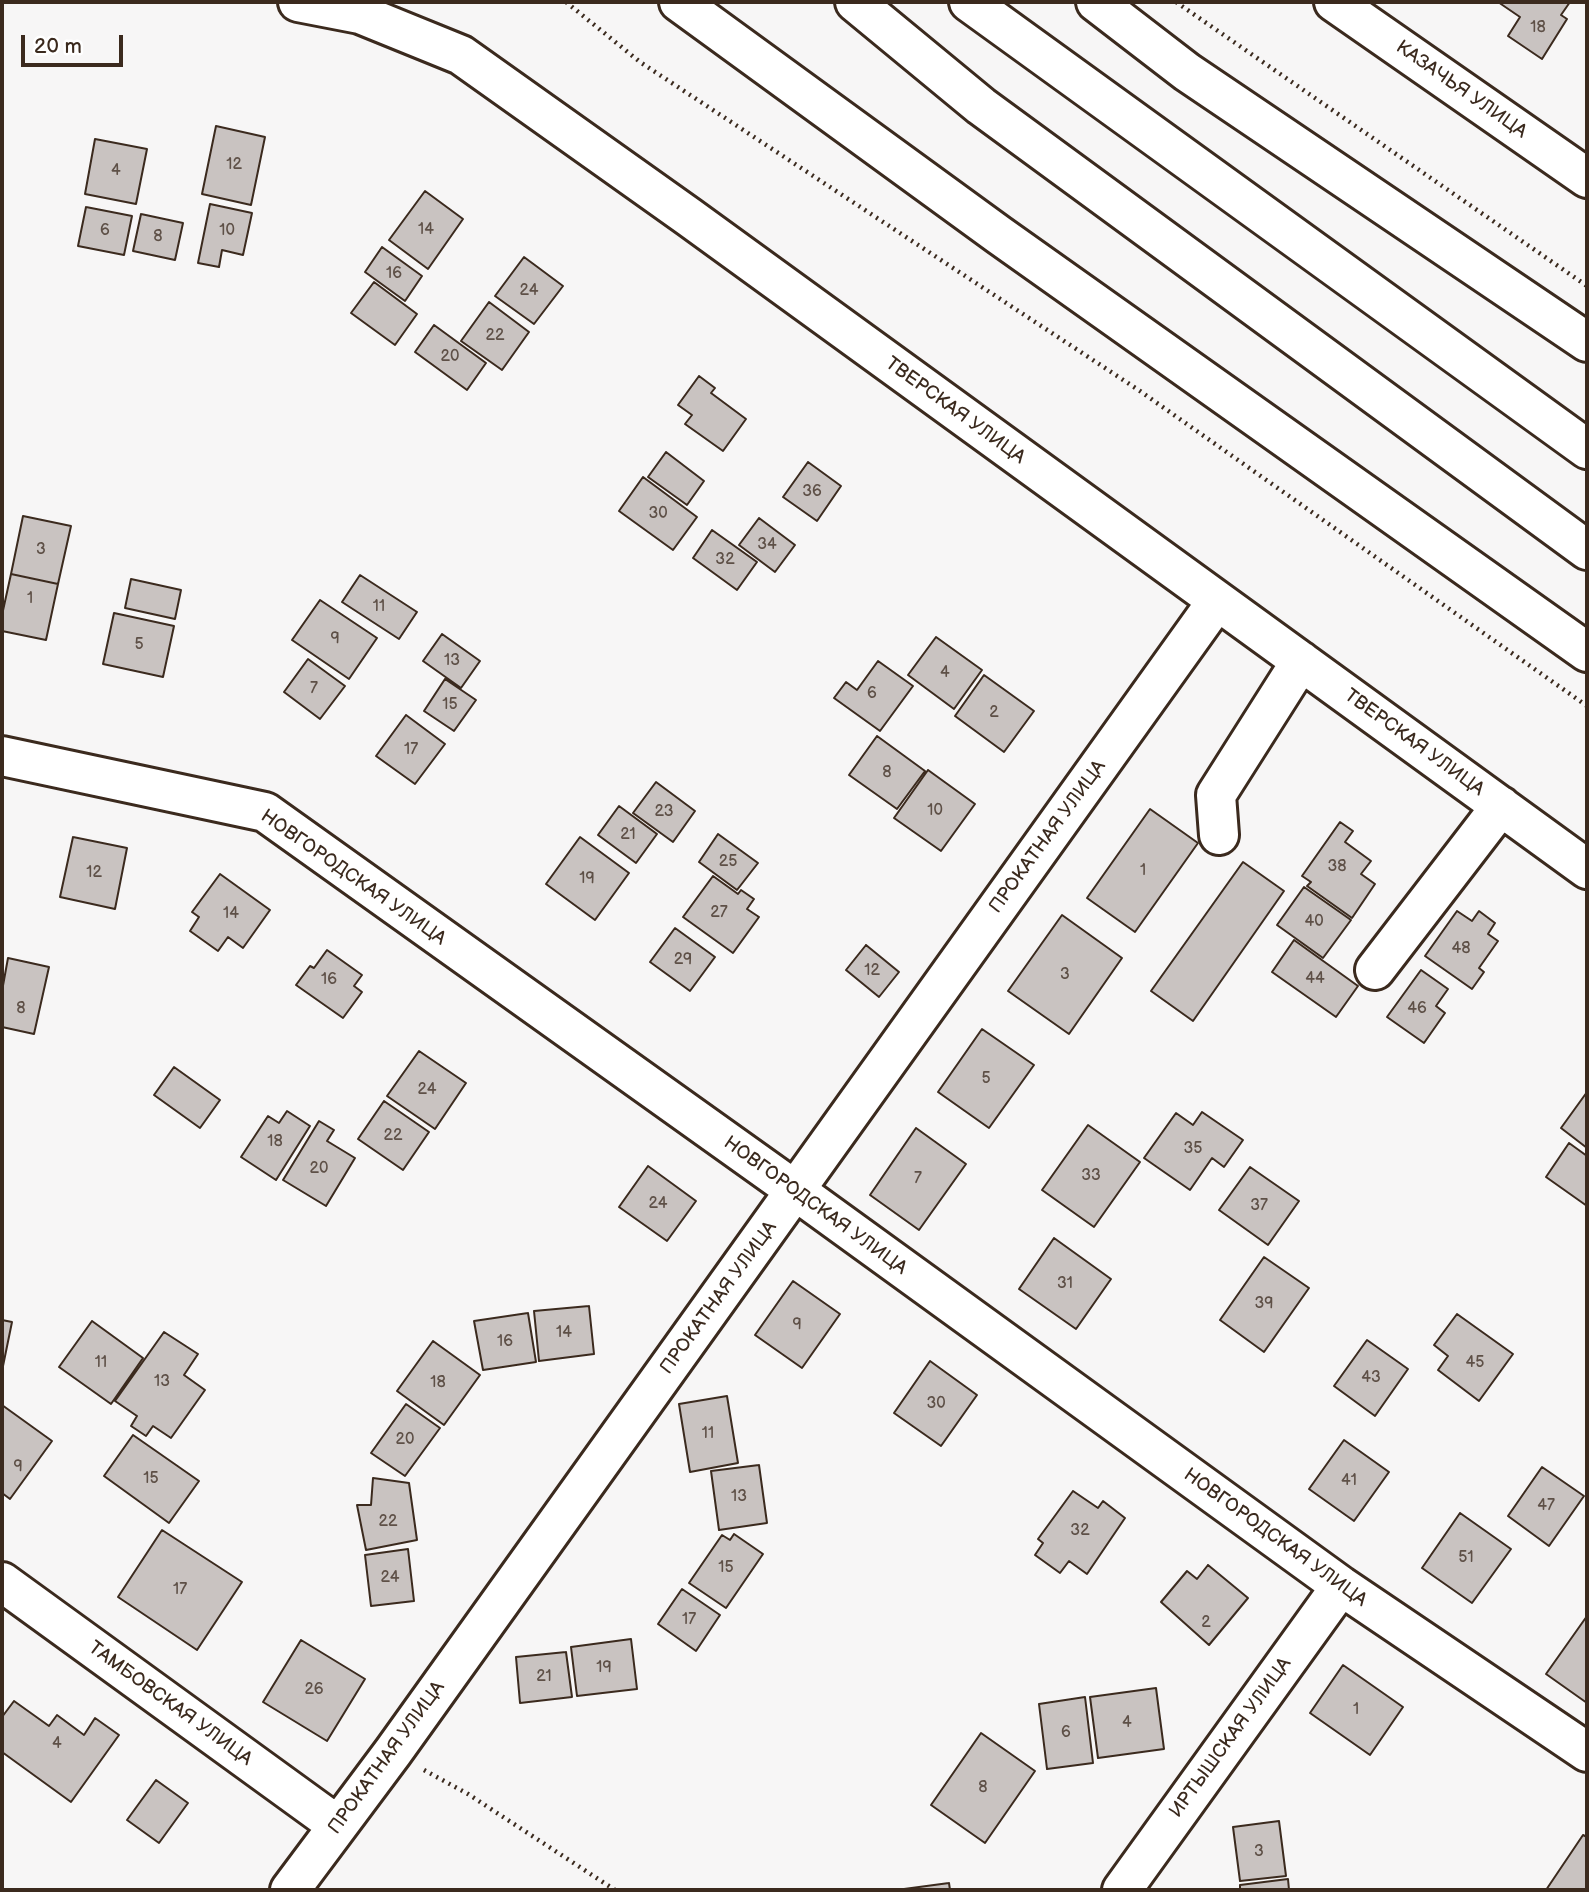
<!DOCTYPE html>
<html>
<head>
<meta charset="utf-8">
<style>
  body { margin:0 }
  #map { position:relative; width:1589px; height:1892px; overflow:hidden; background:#f7f6f6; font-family:"Balsamiq Sans",sans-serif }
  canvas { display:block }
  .frame { position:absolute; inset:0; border:4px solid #3b2a1e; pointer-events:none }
  .scale { position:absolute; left:21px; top:35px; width:102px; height:32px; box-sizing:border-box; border:4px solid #3b2a1e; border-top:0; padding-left:9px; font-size:21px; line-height:24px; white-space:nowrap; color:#3b2a1e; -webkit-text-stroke:5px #fff; paint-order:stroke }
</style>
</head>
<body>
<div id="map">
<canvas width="1589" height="1892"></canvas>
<div class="frame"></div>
<div class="scale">20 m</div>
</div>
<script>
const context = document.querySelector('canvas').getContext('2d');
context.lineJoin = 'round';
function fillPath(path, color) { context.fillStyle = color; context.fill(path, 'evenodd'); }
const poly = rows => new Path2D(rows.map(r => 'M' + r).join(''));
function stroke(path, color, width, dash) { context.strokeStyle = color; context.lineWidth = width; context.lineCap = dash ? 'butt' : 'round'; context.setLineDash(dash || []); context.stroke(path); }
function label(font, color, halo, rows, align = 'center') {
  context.font = font + ' "Balsamiq Sans",sans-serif'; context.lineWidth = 6; context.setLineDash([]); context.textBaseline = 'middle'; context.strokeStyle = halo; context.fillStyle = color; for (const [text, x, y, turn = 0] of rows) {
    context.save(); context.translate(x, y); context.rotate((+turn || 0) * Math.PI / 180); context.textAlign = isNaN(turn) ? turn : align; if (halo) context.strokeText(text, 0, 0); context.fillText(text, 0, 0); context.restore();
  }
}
const building = poly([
  [1498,2,1570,2,1561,15,1567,19,1542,59,1508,36,1520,17,1498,2],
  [216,126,265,137,251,205,202,194,216,126],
  [95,139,147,149,136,204,85,194,95,139],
  [425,191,463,219,428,269,389,240,425,191],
  [210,204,252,213,243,255,222,250,219,267,198,263,210,204],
  [86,207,132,216,124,255,78,246,86,207],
  [141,214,183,223,175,260,133,251,141,214],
  [382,247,422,276,405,301,365,272,382,247],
  [524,257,563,286,534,324,495,296,524,257],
  [374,282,417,314,395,345,351,313,374,282],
  [489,302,529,332,502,370,461,341,489,302],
  [434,325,486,363,467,390,415,352,434,325],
  [699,376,715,388,711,393,746,419,723,451,685,424,692,415,678,405,699,376],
  [666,452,704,481,687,505,648,477,666,452],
  [808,462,841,486,817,521,783,497,808,462],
  [643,477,697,517,673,550,619,511,643,477],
  [23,516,71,526,58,584,11,574,23,516],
  [759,518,795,545,775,572,739,545,759,518],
  [712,530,757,562,737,590,693,558,712,530],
  [11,574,58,584,46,640,2,631,2,615,11,574],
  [360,575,417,612,399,639,342,602,360,575],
  [131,579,181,590,175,619,125,608,131,579],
  [320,600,377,638,349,679,292,640,320,600],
  [114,613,174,626,163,677,103,664,114,613],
  [442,634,480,661,461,688,423,661,442,634],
  [936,637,982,670,954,709,908,675,936,637],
  [308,659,345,686,320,719,284,692,308,659],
  [878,661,913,686,880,731,834,698,846,682,857,690,878,661],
  [984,675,1034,711,1004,752,955,716,984,675],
  [445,679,476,700,454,731,424,711,445,679],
  [406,715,445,744,415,784,376,756,406,715],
  [877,736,925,771,897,809,849,775,877,736],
  [928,770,975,804,941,851,894,818,928,770],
  [656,782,695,811,673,842,633,813,656,782],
  [619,806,657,834,636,863,598,835,619,806],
  [1150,809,1198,843,1135,932,1087,898,1150,809],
  [1340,822,1353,831,1345,842,1371,861,1361,874,1375,884,1352,918,1307,886,1311,882,1302,876,1340,822],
  [718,834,758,863,737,890,699,862,718,834],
  [73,837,127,848,115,909,60,897,73,837],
  [580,837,629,873,595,920,546,884,580,837],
  [1243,862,1284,891,1193,1021,1151,991,1243,862],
  [220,874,270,910,243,948,228,937,218,951,190,931,199,917,192,912,220,874],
  [713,876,738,894,741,890,754,899,747,909,759,917,733,953,683,917,713,876],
  [1304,887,1351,920,1323,958,1277,925,1304,887],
  [1457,911,1472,921,1479,911,1495,923,1488,934,1498,941,1479,968,1484,972,1472,989,1425,956,1457,911],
  [1062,915,1122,958,1069,1034,1008,991,1062,915],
  [675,928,715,957,690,991,650,962,675,928],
  [1294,940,1358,986,1336,1017,1272,972,1294,940],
  [866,945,899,972,879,997,846,970,866,945],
  [327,950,362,975,354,986,362,992,343,1018,296,985,310,966,314,968,327,950],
  [8,958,49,967,34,1034,2,1027,2,991,8,958],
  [1421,970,1448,989,1436,1006,1445,1013,1424,1043,1387,1017,1421,970],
  [982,1029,1034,1065,989,1128,938,1092,982,1029],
  [419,1051,466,1083,435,1129,387,1096,419,1051],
  [174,1067,220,1100,200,1128,154,1095,174,1067],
  [1587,1092,1587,1148,1561,1128,1587,1092],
  [384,1101,429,1132,403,1170,358,1139,384,1101],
  [287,1111,310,1126,276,1180,241,1157,268,1116,279,1123,287,1111],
  [1202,1112,1243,1140,1224,1167,1212,1158,1190,1190,1144,1158,1176,1113,1193,1125,1202,1112],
  [319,1121,334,1130,327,1141,355,1158,326,1206,283,1180,319,1121],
  [1088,1125,1140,1162,1094,1227,1042,1190,1088,1125],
  [916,1128,966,1164,919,1230,870,1195,916,1128],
  [1569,1143,1587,1156,1587,1206,1546,1177,1569,1143],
  [648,1166,696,1201,667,1241,619,1207,648,1166],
  [1250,1167,1299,1201,1268,1245,1219,1210,1250,1167],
  [1054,1238,1111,1279,1076,1329,1019,1289,1054,1238],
  [1264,1257,1309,1288,1264,1352,1220,1320,1264,1257],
  [793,1281,840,1314,802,1368,755,1335,793,1281],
  [589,1306,594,1354,539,1361,534,1311,589,1306],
  [528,1313,536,1362,483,1370,474,1321,528,1313],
  [1457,1314,1513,1354,1479,1401,1438,1370,1448,1356,1434,1345,1457,1314],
  [2,1320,12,1322,3,1366,2,1366,2,1320],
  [92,1321,143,1358,111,1404,59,1367,92,1321],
  [164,1332,198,1354,184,1375,205,1390,171,1438,153,1426,146,1436,131,1426,137,1416,115,1401,164,1332],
  [1367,1340,1408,1369,1375,1416,1334,1386,1367,1340],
  [433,1341,480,1375,444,1425,397,1391,433,1341],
  [930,1361,977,1395,941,1446,894,1413,930,1361],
  [727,1396,738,1463,690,1472,679,1404,727,1396],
  [406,1404,440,1428,405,1476,371,1453,406,1404],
  [2,1405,52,1441,10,1499,2,1493,2,1405],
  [133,1435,199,1481,169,1523,104,1476,133,1435],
  [1344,1440,1389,1472,1354,1521,1309,1489,1344,1440],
  [759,1465,767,1523,719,1530,711,1471,759,1465],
  [1542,1467,1584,1496,1549,1546,1508,1516,1542,1467],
  [373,1478,409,1483,417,1540,366,1550,357,1505,371,1505,373,1478],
  [1073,1491,1098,1508,1103,1501,1125,1518,1087,1574,1069,1561,1060,1573,1035,1555,1043,1543,1038,1539,1073,1491],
  [1460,1513,1511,1549,1472,1603,1422,1568,1460,1513],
  [162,1530,242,1582,197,1650,118,1597,162,1530],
  [734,1534,763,1554,726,1608,689,1583,722,1535,730,1540,734,1534],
  [408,1549,414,1601,371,1606,365,1555,408,1549],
  [1208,1565,1248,1598,1209,1645,1161,1602,1187,1571,1197,1579,1208,1565],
  [682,1589,720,1615,696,1651,658,1624,682,1589],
  [1587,1616,1587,1703,1546,1674,1587,1616],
  [631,1639,637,1689,577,1696,571,1647,631,1639],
  [301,1640,365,1679,327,1741,263,1702,301,1640],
  [566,1652,572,1697,520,1703,516,1657,566,1652],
  [1343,1665,1403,1707,1370,1755,1310,1713,1343,1665],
  [1156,1688,1164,1749,1098,1758,1090,1697,1156,1688],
  [1085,1697,1093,1763,1047,1769,1039,1704,1085,1697],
  [14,1701,49,1726,57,1715,84,1735,95,1718,119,1735,71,1802,2,1752,2,1717,14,1701],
  [981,1733,1035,1771,985,1843,931,1805,981,1733],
  [156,1780,188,1803,159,1843,127,1820,156,1780],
  [1279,1821,1286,1876,1240,1881,1233,1827,1279,1821],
  [1583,1835,1587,1837,1587,1890,1546,1890,1583,1835],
  [1288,1879,1289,1890,1240,1890,1240,1885,1288,1879],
  [949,1883,950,1890,904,1890,904,1889,949,1883]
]);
fillPath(building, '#c9c3c1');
stroke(building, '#3b2a1e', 2);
const minor = poly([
  [298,2,360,14,461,55,689,217,1587,869],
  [1334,2,1587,178],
  [2,756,265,812,796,1191,1341,1586,1587,1752],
  [1219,835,1216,795,1301,661],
  [1375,970,1501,806],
  [2,1582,337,1825],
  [290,1890,393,1752,1217,601],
  [1122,1890,1341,1586]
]);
const major = poly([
  [679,2,999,235,1587,652],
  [855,2,981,106,1587,550],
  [969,2,1587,449],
  [1096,2,1187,72,1587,342]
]);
stroke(minor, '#3b2a1e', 44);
stroke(major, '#3b2a1e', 44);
stroke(poly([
  [566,2,640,62,1140,391,1587,706],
  [1176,2,1587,286],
  [424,1770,468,1794,615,1890]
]), '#3b2a1e', 4.5, [2, 5]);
stroke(minor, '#fff', 38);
stroke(major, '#fff', 38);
label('16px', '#5e5047', null, [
  ["18",1538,28],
  ["12",234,165],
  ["4",116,171],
  ["14",426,230],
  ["6",105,231],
  ["10",227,231],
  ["8",158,237],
  ["16",394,274],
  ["24",529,291],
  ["22",495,336],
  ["20",450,357],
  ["36",812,492],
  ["30",658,514],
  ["34",767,545],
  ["3",41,550],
  ["32",725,560],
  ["1",30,599],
  ["11",379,607],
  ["9",335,639],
  ["5",139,645],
  ["13",452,661],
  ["4",945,673],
  ["7",314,689],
  ["6",872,694],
  ["15",450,705],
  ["2",994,713],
  ["17",411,750],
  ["8",887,773],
  ["10",935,811],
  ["23",664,812],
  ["21",628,835],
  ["25",728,862],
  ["38",1337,867],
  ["1",1143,871],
  ["12",94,873],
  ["19",587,879],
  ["27",719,913],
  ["14",231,914],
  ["40",1314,922],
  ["48",1461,949],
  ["29",683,960],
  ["12",872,971],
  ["3",1065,975],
  ["44",1315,979],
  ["16",329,980],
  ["8",21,1009],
  ["46",1417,1009],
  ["5",986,1079],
  ["24",427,1090],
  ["22",393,1136],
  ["18",275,1142],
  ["35",1193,1149],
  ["20",319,1169],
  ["33",1091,1176],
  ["7",918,1179],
  ["24",658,1204],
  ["37",1259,1206],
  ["31",1065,1284],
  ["39",1264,1304],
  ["9",797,1325],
  ["14",564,1333],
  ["16",505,1342],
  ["11",101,1363],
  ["45",1475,1363],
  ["43",1371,1378],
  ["13",162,1382],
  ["18",438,1383],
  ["30",936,1404],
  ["11",708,1434],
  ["20",405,1440],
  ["9",18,1467],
  ["15",151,1479],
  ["41",1349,1481],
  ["13",739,1497],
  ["47",1546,1506],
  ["22",388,1522],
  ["32",1080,1531],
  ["51",1466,1558],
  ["15",726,1568],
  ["24",390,1578],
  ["17",180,1590],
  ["17",689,1620],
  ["2",1206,1623],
  ["19",604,1668],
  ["21",544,1677],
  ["26",314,1690],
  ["1",1356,1710],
  ["4",1127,1723],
  ["6",1066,1733],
  ["4",57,1744],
  ["8",983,1788],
  ["3",1259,1852]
]);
label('19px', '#3b2a1e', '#fff', [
  ["КАЗАЧЬЯ УЛИЦА",1461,90,35],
  ["ТВЕРСКАЯ УЛИЦА",955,411,36],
  ["ТВЕРСКАЯ УЛИЦА",1414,743,36],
  ["ПРОКАТНАЯ УЛИЦА",1048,837,-54],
  ["НОВГОРОДСКАЯ УЛИЦА",353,878,35],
  ["НОВГОРОДСКАЯ УЛИЦА",815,1206,36],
  ["ПРОКАТНАЯ УЛИЦА",719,1298,-54],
  ["НОВГОРОДСКАЯ УЛИЦА",1275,1538,36],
  ["ТАМБОВСКАЯ УЛИЦА",170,1704,36],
  ["ИРТЫШСКАЯ УЛИЦА",1231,1738,-54],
  ["ПРОКАТНАЯ УЛИЦА",387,1758,-54]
]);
</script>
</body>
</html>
